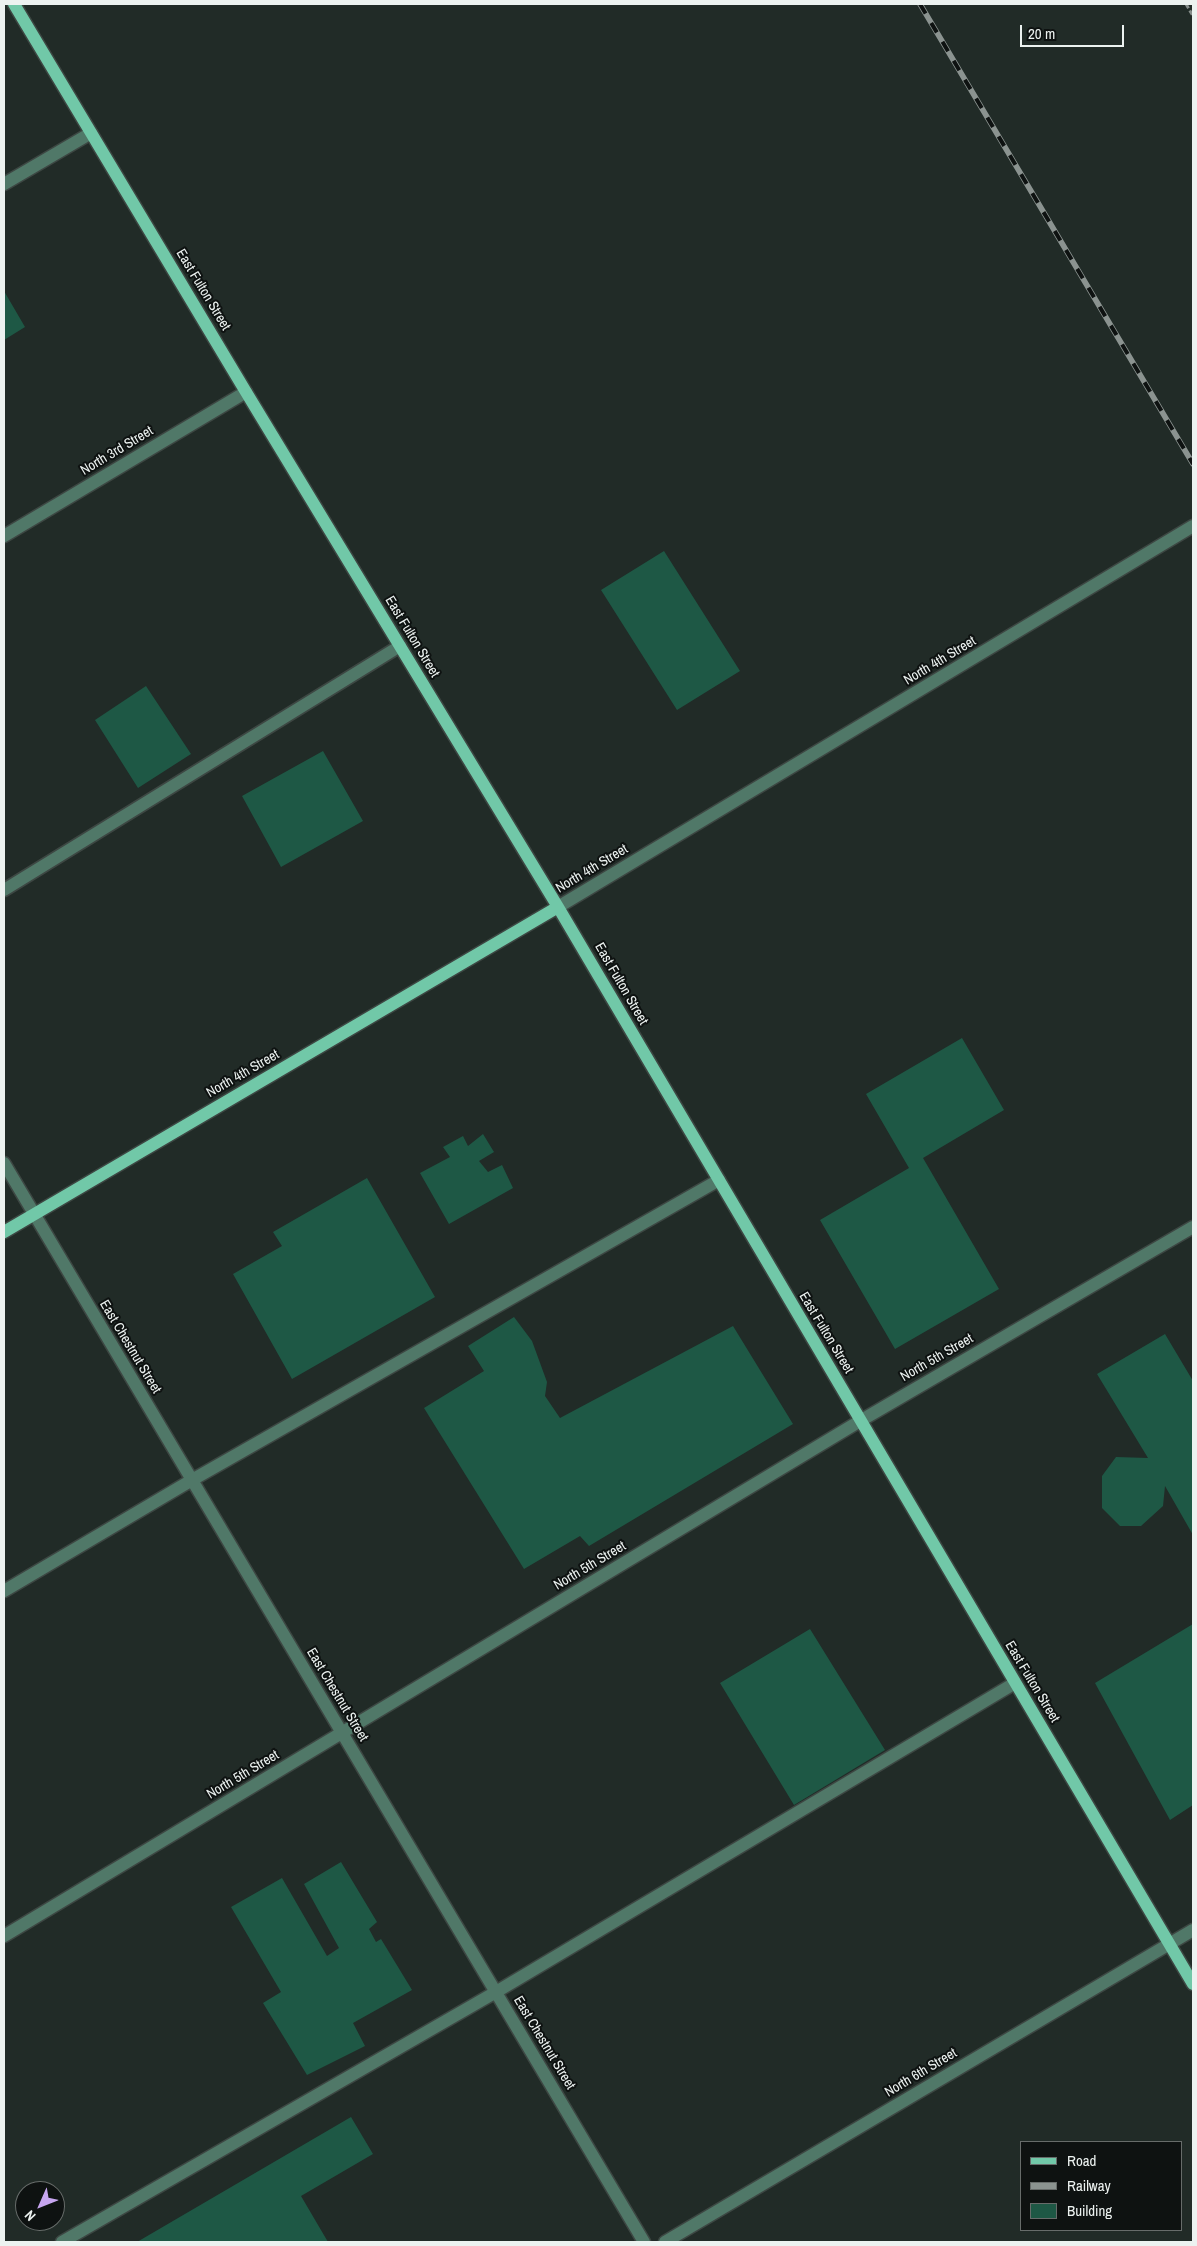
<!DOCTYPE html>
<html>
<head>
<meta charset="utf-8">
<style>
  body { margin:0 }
  #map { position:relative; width:1197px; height:2246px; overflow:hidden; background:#212b27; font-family:"Archivo Narrow",sans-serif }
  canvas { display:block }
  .frame { position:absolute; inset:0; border:5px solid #ecf2f0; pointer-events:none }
  .legend { position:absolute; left:1020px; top:2141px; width:162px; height:90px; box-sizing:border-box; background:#0e1211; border:1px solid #676c6a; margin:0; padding:6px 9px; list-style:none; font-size:15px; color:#ecf2f0 }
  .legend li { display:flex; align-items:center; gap:10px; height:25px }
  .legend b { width:25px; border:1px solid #676c6a }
  .north { position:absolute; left:15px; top:2181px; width:50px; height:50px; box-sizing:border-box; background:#0e1211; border:1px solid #676c6a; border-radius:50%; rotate:226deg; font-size:14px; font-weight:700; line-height:20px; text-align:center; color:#ecf2f0 }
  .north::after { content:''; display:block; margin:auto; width:18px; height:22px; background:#c7a6f0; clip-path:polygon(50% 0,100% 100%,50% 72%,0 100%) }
  .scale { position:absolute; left:1020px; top:25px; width:104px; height:22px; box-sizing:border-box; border:2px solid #ecf2f0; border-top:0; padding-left:6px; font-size:15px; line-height:18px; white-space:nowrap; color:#ecf2f0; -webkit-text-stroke:4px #0e1211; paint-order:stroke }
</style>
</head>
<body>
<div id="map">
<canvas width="1197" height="2246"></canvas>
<div class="frame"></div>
<ul class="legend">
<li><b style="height:6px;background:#71c8a8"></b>Road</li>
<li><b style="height:6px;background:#8b9390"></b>Railway</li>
<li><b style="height:14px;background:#1e5845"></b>Building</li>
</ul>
<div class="north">N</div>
<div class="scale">20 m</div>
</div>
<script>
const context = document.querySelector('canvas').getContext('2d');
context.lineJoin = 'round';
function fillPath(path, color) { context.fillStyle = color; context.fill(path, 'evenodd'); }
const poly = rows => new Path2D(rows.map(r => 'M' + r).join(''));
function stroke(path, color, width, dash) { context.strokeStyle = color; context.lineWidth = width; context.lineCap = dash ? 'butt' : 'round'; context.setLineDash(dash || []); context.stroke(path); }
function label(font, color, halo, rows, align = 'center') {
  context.font = font + ' "Archivo Narrow",sans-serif'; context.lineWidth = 4; context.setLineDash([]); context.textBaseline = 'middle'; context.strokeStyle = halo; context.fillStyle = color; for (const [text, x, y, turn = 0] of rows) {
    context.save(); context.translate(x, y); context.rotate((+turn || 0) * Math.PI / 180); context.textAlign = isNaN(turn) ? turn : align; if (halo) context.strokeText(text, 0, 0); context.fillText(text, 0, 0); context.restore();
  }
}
fillPath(poly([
  [4,291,25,327,4,340],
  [664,551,740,671,677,710,601,590],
  [146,686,191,754,138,788,95,720],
  [323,751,363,821,281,867,242,796],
  [962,1038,1004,1110,923,1158,999,1289,895,1349,820,1220,909,1168,866,1094],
  [483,1134,494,1152,479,1161,488,1172,502,1165,513,1188,449,1224,420,1173,450,1157,443,1147,463,1136,468,1146],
  [367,1178,435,1297,292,1379,233,1274,282,1246,273,1232],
  [514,1317,532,1341,547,1382,545,1396,560,1418,733,1326,793,1424,589,1546,580,1536,524,1569,424,1408,484,1371,468,1346],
  [1165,1334,1193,1381,1193,1535,1165,1486,1163,1506,1141,1526,1120,1526,1102,1508,1102,1476,1116,1457,1148,1458,1097,1374],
  [1193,1624,1193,1805,1170,1820,1095,1683],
  [810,1629,885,1750,794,1805,720,1683],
  [341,1862,377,1922,369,1929,376,1942,381,1939,412,1990,353,2023,365,2046,307,2075,263,2003,281,1992,231,1907,282,1878,327,1956,339,1948,304,1884],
  [351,2117,373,2154,301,2196,328,2242,137,2242]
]), '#1e5845');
const minor = poly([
  [4,184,91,133],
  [4,536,246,392],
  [4,890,400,646],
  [558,907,1193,526],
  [4,1163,644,2242],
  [4,1591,192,1480,719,1180],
  [4,1936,860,1421,1193,1227],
  [62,2242,496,1992,1015,1683],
  [665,2242,1193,1930]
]);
const major = poly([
  [14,4,246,392,558,907,1193,1984],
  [4,1232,558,907]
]);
stroke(minor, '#3d4743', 15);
stroke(major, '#3d4743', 15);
stroke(poly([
  [1186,4,1193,16]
]), '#878f8c', 3, [5, 2.5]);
stroke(minor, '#507868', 12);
stroke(major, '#71c8a8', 12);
const rail = poly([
  [920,4,1193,464]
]);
stroke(rail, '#8b9390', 5.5);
stroke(rail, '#0e1211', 4, [11]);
label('14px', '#ecf2f0', '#0e1211', [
  ["East Fulton Street",203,290,59],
  ["North 3rd Street",117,451,-31],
  ["East Fulton Street",412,637,59],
  ["North 4th Street",940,661,-31],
  ["North 4th Street",592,869,-31],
  ["East Fulton Street",621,984,60],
  ["North 4th Street",243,1074,-30],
  ["East Fulton Street",826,1333,59],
  ["East Chestnut Street",130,1347,59],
  ["North 5th Street",937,1358,-30],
  ["North 5th Street",590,1566,-31],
  ["East Fulton Street",1032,1682,59],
  ["East Chestnut Street",337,1695,59],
  ["North 5th Street",243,1775,-31],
  ["East Chestnut Street",544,2043,59],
  ["North 6th Street",921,2073,-31]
]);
</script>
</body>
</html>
